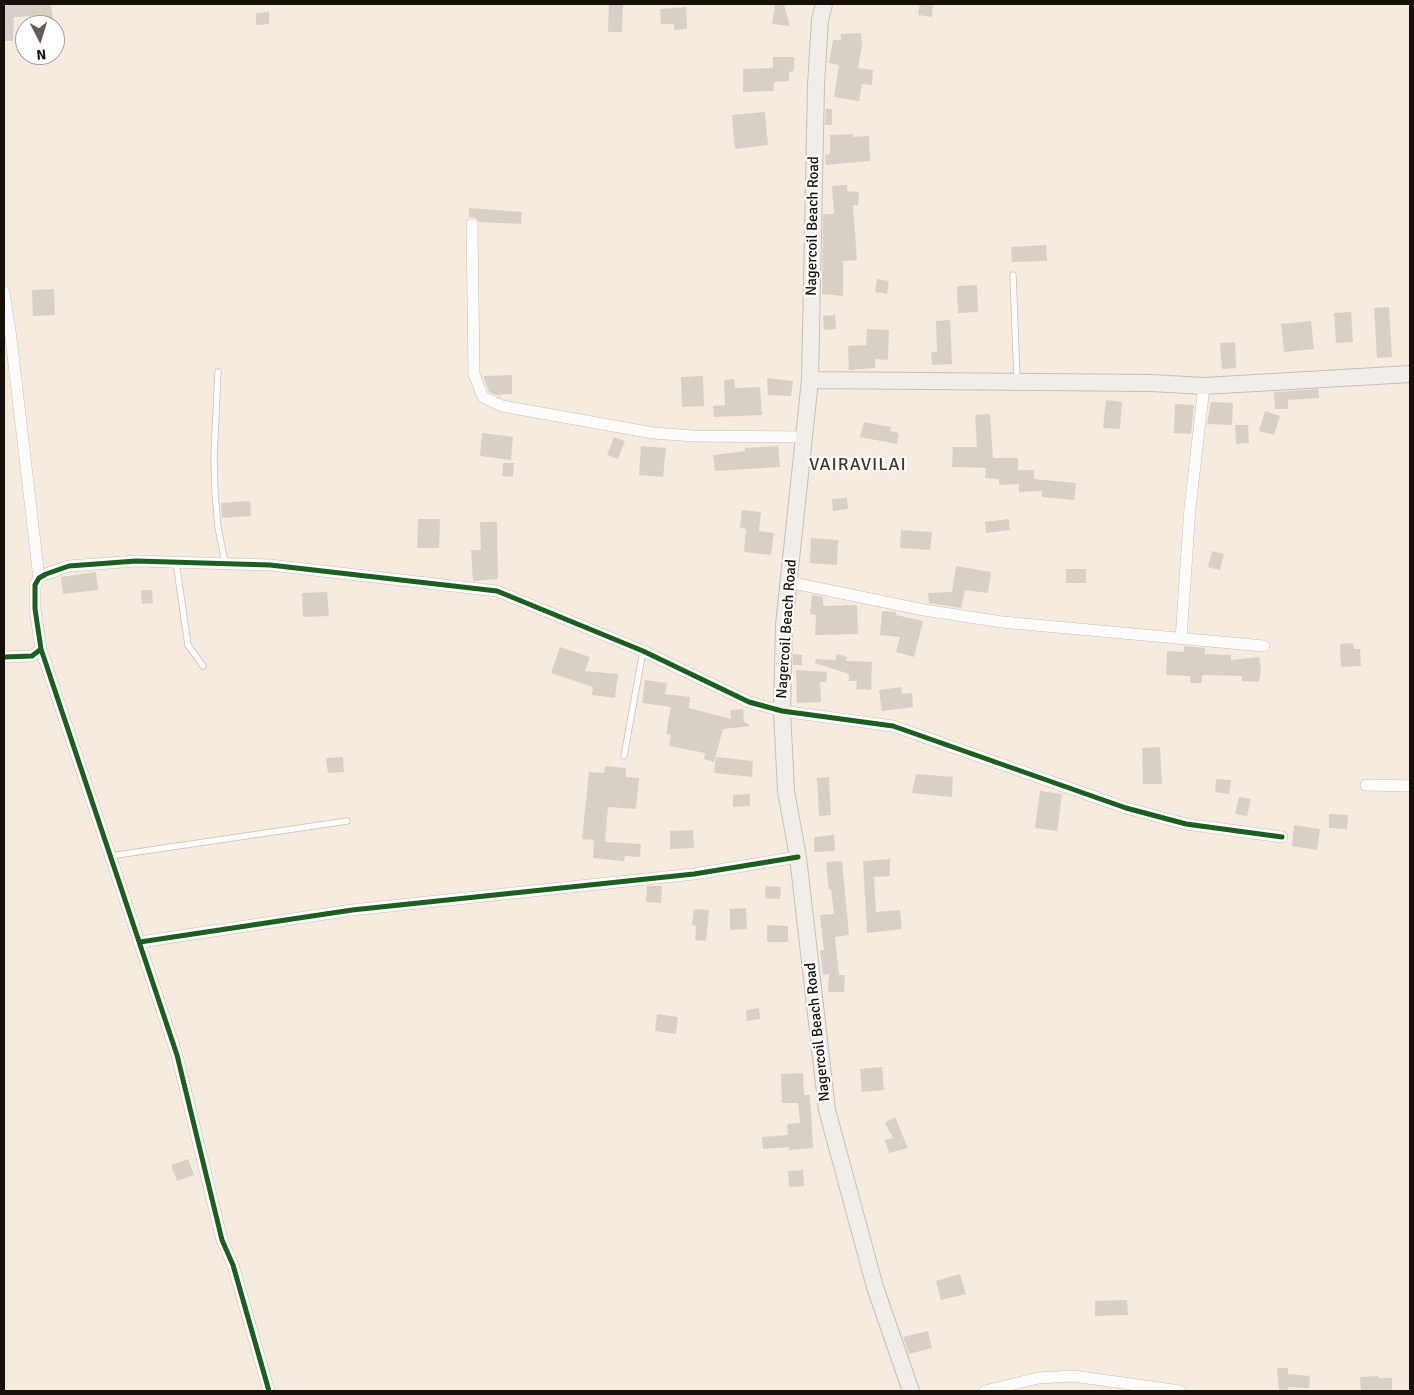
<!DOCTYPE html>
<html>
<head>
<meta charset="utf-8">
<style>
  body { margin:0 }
  #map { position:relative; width:1414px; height:1395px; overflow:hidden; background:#f6ebdf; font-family:Signika,sans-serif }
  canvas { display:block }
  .frame { position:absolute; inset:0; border:5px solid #171009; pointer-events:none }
  .north { position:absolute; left:15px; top:15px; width:50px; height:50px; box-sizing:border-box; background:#fff; border:1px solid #a29f9d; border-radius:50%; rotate:175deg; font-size:14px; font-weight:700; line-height:20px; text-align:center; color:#171009 }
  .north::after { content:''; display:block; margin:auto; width:18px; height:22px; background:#655d54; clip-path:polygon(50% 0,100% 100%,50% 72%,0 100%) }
</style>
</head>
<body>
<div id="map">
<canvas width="1414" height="1395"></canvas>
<div class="frame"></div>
<div class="north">N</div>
</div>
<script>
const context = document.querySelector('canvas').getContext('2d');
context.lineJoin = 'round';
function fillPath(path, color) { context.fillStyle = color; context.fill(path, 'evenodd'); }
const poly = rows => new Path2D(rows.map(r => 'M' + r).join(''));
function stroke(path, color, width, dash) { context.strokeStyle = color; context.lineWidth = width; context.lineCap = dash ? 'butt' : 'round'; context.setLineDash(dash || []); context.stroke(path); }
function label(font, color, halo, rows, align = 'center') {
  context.font = font + ' Signika,sans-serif'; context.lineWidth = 4.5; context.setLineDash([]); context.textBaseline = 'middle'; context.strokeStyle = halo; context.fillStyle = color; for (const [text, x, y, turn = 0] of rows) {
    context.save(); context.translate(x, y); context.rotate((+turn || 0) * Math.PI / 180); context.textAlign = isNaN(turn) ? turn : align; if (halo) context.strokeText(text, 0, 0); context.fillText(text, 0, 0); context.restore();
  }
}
fillPath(poly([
  [4,4,51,4,53,21,35,23,34,16,14,17,13,41,4,41],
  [775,4,784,4,790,26,772,24],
  [920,4,933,4,932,17,918,15],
  [609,5,623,5,622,32,608,32],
  [686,7,687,29,674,30,674,24,661,24,660,9],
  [269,12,269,24,256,25,256,13],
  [861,33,862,46,858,68,873,70,872,85,862,84,859,101,834,97,839,65,829,63,833,40,841,40,841,34],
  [773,57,794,57,794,71,789,72,789,81,774,82,773,91,743,92,743,69,773,68],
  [826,109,832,109,832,125,825,125],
  [765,112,768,145,735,149,732,115],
  [853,134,853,137,869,136,870,161,826,165,825,155,830,154,830,135],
  [847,185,847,191,859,192,858,205,853,205,857,260,843,261,843,296,822,294,823,214,834,214,832,186],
  [469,208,522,212,521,224,479,222,475,217,469,217],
  [1046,245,1047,261,1012,262,1011,247],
  [877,279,889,281,887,294,875,292],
  [977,285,978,312,958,313,957,286],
  [54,289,55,315,33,316,32,290],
  [1389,307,1392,357,1377,358,1374,308],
  [1351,312,1353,342,1336,343,1334,313],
  [835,315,836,329,824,330,823,316],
  [950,320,952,364,932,365,931,352,937,352,936,321],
  [1311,321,1314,349,1284,352,1281,324],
  [867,329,889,330,888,360,875,359,875,368,849,370,848,346,866,345],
  [1235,342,1236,368,1222,369,1220,343],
  [512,375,512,394,496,395,489,392,484,378,484,376],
  [703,376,704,406,682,407,681,377],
  [767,378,793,381,791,396,768,395],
  [734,379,735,388,760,387,762,415,714,417,713,406,725,405,724,380],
  [1318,389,1319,398,1288,400,1288,409,1275,409,1274,392],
  [1106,400,1122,402,1120,429,1103,428],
  [1211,402,1233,403,1232,425,1207,424],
  [1175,404,1194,405,1191,434,1174,433],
  [1265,411,1280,416,1274,435,1259,431],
  [990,414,993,458,1018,458,1018,470,1034,470,1034,479,1076,483,1074,500,1042,497,1042,491,1019,492,1019,484,999,485,999,479,985,478,986,468,952,467,953,447,977,447,975,415],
  [864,422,891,427,890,431,899,433,897,444,860,437],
  [1235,425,1248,425,1249,443,1236,444],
  [482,433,513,437,511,460,480,456],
  [614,437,625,441,618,459,607,455],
  [641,446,666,448,663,477,639,475],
  [778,446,780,467,715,471,713,455,745,451,745,448],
  [503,463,514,463,513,477,502,476],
  [847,498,848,509,833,511,832,499],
  [250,501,251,516,222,518,221,503],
  [742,510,761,512,759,531,774,533,771,555,744,552,746,529,740,528],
  [418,519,440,519,439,548,417,548],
  [1009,519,1010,530,986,533,985,522],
  [480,522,497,522,498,579,473,581,471,550,481,550],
  [901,530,932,532,930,550,900,548],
  [811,538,838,540,837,565,810,563],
  [1212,551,1224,554,1220,570,1208,567],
  [956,566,991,572,988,593,965,590,961,608,929,603,928,593,952,592],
  [1066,569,1086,569,1086,583,1066,583],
  [96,572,98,590,63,594,61,577],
  [141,590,152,590,153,603,142,604],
  [327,592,329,616,303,617,302,593],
  [812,595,823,597,823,606,857,605,858,634,815,635,816,615,810,614],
  [882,611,896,612,896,615,923,621,914,657,896,652,900,637,880,635],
  [1353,643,1354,649,1360,649,1361,666,1341,667,1340,644],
  [1184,646,1205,648,1205,654,1231,655,1231,660,1259,657,1261,669,1259,682,1242,681,1242,676,1202,675,1202,683,1190,683,1190,676,1166,675,1167,651,1184,652],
  [560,647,590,657,585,671,618,674,615,698,592,695,593,687,551,673],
  [793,654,802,655,802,665,793,665],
  [837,654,847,657,846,661,872,662,871,690,856,689,857,681,849,681,849,674,815,663,816,659,835,660],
  [796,670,827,672,826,682,820,682,821,702,797,703],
  [645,680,667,683,665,694,690,697,689,708,731,719,730,710,743,709,744,722,751,726,723,729,714,762,704,759,705,753,669,746,671,735,666,734,671,707,642,703],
  [901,687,902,694,912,693,913,707,882,711,879,690],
  [1160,747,1162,784,1143,784,1142,748],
  [343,757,344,772,328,773,326,758],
  [716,757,753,761,752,777,714,773],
  [605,766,626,768,626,777,639,778,636,809,608,807,605,842,641,844,640,857,625,856,624,861,593,858,594,840,582,839,589,772,604,773],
  [916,774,953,777,952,797,912,793],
  [829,777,831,815,819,816,817,778],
  [1216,779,1231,780,1229,794,1215,792],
  [1040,791,1062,794,1057,831,1035,828],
  [750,794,750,806,733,807,733,795],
  [1239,797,1251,799,1247,816,1235,814],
  [1329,814,1348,815,1347,829,1329,828],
  [1294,825,1320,829,1317,850,1292,846],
  [693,830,694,848,670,849,670,831],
  [834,835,835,851,814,852,814,837],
  [890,859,890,876,874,877,876,912,900,910,902,929,867,933,863,861],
  [842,861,849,935,835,937,839,975,845,975,844,992,828,992,829,974,823,975,820,950,824,950,820,915,834,914,831,889,829,890,826,862],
  [647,886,662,886,661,903,646,902],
  [766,886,781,887,780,899,765,898],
  [746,908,747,929,730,930,730,909],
  [694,909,709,910,706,941,695,940,696,926,692,925],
  [767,925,788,926,788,942,767,942],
  [759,1008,760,1019,747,1021,746,1010],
  [657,1014,678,1017,676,1034,655,1031],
  [882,1067,884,1090,862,1092,860,1069],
  [803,1073,804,1095,810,1095,813,1148,789,1150,789,1147,763,1149,762,1137,788,1135,787,1124,800,1123,798,1103,782,1103,781,1074],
  [895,1117,908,1148,889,1153,885,1140,893,1138,885,1123],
  [188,1159,194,1175,177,1181,171,1165],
  [803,1170,804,1186,789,1187,788,1171],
  [960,1274,966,1294,941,1300,936,1281],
  [1127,1300,1128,1315,1095,1316,1095,1301],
  [928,1331,932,1348,909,1354,903,1337],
  [1277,1368,1288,1368,1288,1374,1310,1376,1309,1388,1288,1387,1289,1391,1279,1391],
  [1378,1376,1379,1378,1392,1378,1392,1391,1361,1391,1360,1377]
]), '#d8d0c6');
const lane = poly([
  [1013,275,1017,379],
  [218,372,214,457,215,493,218,527,225,563],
  [176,562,188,645,203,666],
  [624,756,643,651],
  [110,856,347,821]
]);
const street = poly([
  [472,224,474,374,483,397,502,406,653,433,694,436,805,437],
  [4,292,11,338,39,578],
  [788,582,924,610,1002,622,1264,646],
  [1181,639,1190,508,1204,386],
  [41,649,177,1055,222,1240,233,1265,269,1391],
  [4,657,32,656,41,649,35,609,35,585,39,578,46,574,69,566,136,561,270,565,497,591,643,651,749,702,782,711,893,726,1126,808,1186,824,1282,837],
  [1366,785,1410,786],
  [140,942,352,910,694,874,798,857],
  [985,1391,1038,1378,1073,1376,1180,1391]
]);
const secondary = poly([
  [824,4,820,20,816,85,810,380,784,625,782,711,786,791,798,857,827,1110,875,1287,911,1391],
  [810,380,1151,383,1204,386,1410,374]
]);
stroke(lane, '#c7beb5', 7);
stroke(street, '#c7beb5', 12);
stroke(secondary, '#c7beb5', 18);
stroke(lane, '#fefcfa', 5.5);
stroke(street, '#fefcfa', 11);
stroke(secondary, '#f1eee9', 16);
stroke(poly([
  [41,649,177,1055,222,1240,233,1265,269,1391],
  [4,657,32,656,41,649,35,609,35,585,39,578,46,574,69,566,136,561,270,565,497,591,643,651,749,702,782,711,893,726,1126,808,1186,824,1282,837],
  [140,942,352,910,694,874,798,857]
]), '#1b5e20', 5);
label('15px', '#171009', '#fff', [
  ["Nagercoil Beach Road",813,226,-89],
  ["Nagercoil Beach Road",787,629,-86],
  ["Nagercoil Beach Road",818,1032,-96]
]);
context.letterSpacing = '1px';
label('18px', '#443524', '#fff', [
  ["VAIRAVILAI",858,465]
]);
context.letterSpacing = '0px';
</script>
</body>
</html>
